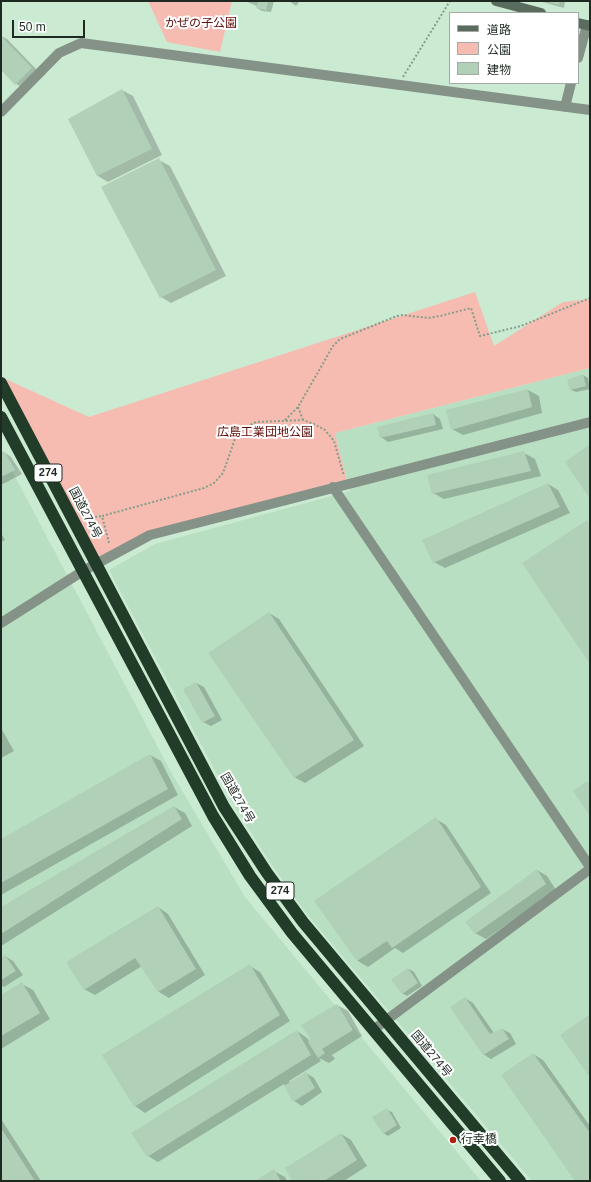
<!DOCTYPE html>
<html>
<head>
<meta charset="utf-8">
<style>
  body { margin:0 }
  #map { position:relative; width:591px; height:1182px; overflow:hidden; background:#caead2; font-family:Helvetica,"Noto Sans JP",sans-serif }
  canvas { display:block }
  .frame { position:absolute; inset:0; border:2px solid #1d2921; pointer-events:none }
  .legend { position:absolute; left:449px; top:12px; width:130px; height:72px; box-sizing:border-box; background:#fff; border:1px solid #a5a9a6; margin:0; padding:5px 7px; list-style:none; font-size:12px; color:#1d2921 }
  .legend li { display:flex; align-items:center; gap:8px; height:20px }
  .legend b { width:20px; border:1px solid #a5a9a6 }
  .scale { position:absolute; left:12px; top:20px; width:73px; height:18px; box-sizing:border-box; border:2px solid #1d2921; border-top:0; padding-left:5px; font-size:12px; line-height:14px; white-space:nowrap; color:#1d2921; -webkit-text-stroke:3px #fff; paint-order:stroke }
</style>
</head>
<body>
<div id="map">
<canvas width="591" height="1182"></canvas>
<div class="frame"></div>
<ul class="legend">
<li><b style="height:5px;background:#5a6c5e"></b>道路</li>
<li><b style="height:11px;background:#f6bcb2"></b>公園</li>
<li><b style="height:11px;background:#b1d0b8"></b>建物</li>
</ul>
<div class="scale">50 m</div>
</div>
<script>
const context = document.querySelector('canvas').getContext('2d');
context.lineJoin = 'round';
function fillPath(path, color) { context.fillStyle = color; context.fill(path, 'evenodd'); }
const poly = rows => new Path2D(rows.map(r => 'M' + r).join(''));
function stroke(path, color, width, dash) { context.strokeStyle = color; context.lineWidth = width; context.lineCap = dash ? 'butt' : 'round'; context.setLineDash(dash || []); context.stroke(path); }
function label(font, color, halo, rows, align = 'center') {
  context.font = font + ' Helvetica,"Noto Sans JP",sans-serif'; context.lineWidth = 4; context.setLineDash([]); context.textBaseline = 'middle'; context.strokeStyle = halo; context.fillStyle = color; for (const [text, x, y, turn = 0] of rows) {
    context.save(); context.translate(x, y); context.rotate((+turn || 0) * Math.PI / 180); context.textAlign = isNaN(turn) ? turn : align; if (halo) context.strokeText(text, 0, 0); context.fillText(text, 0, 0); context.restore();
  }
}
fillPath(poly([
  [590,368,590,1181,532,1181,306,913,269,861,231,801,109,570,155,544,350,491,335,433],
  [1,450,171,772,245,897,481,1181,1,1181]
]), '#b9dfc3');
fillPath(poly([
  [148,1,232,1,220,52,167,42],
  [475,292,494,346,563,302,590,299,590,368,335,433,348,484,150,535,95,564,1,383,1,377,89,417]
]), '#f6bcb2');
fillPath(poly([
  [245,1,274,1,271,12,262,11,257,8,257,6],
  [289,1,300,1,296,6],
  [539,1,565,1,564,8],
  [1,36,7,39,39,72,24,88,16,84,1,69],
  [122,90,133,96,162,155,108,182,98,176],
  [159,160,170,166,226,276,171,303,161,297],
  [583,375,588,378,590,389,576,392,571,390],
  [528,390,539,396,542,413,463,435,452,429],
  [433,414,440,419,443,429,388,442,381,437],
  [4,452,11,457,22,474,1,485,1,454],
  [524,453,535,459,541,476,444,499,433,493],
  [548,484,558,490,570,513,445,568,434,562],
  [1,533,5,540,1,542],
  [269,613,279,619,364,746,305,783,294,777],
  [196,683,204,687,222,720,211,726,203,722],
  [1,728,14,751,1,758],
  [150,755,161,761,178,795,1,895,1,840],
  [174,807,185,813,192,826,1,946,1,908],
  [436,819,446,825,491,893,403,953,395,948,368,967,358,961,315,901],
  [537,870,547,876,556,890,486,939,475,933],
  [158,907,168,914,205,975,169,998,159,992,142,966,95,995,84,989],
  [5,956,13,961,23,975,4,987,1,985,1,959],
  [250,966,260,972,290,1021,145,1113,135,1106,104,1055],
  [409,969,414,972,422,986,407,996,402,993],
  [22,984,33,990,50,1019,1,1049,1,997],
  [465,998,473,1003,494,1033,502,1029,510,1033,516,1044,491,1059,483,1054],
  [337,1005,348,1011,362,1036,332,1055,335,1059,329,1063,319,1058,321,1061,289,1081,290,1083,306,1073,314,1078,322,1092,302,1106,294,1101,284,1084,158,1162,148,1156,297,1031,307,1038,310,1042],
  [533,1054,543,1060,590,1126,590,1181,576,1181],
  [387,1110,392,1112,401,1128,388,1136,383,1133],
  [1,1119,41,1181,1,1181],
  [341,1134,351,1140,367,1166,344,1181,294,1181],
  [274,1171,285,1177,287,1181,257,1181]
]), '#0003');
fillPath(poly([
  [258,1,268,1,266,10,256,8],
  [544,1,560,1,559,5],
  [1,36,32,68,15,85,1,70],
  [122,89,152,149,97,176,68,119],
  [159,158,216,270,160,298,101,187],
  [583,374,586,386,570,390,567,380],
  [528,389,532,407,451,430,446,410],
  [433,413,436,425,380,438,377,427],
  [590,444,590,499,565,462],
  [4,451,15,470,1,477,1,453],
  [524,451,531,471,432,494,427,475],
  [548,483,560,507,433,563,422,540],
  [587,520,590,525,590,664,522,563],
  [269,612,354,740,294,778,208,653],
  [196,682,215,716,202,723,183,689],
  [150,754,168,789,1,883,1,839],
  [587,781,590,785,590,816,573,791],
  [174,806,182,819,1,934,1,907],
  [436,817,481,887,392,948,387,941,357,961,314,901],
  [537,869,546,884,475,934,465,922],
  [158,906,196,969,158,992,135,958,84,990,66,962],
  [5,955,16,971,1,980,1,958],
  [250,964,280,1015,134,1107,102,1055],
  [408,968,418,983,402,994,391,980],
  [22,982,40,1013,1,1036,1,995],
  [465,997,490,1034,502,1028,509,1039,483,1055,450,1007],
  [337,1004,353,1030,322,1049,325,1053,318,1058,308,1042,311,1040,301,1025],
  [590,1014,590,1078,560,1035],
  [297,1030,311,1055,147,1157,131,1133],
  [533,1053,590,1133,590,1181,575,1181,501,1075],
  [306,1072,315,1088,293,1102,284,1086],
  [387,1108,397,1125,383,1134,372,1117],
  [1,1128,35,1181,1,1181],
  [341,1133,357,1160,324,1181,292,1181,285,1168],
  [274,1169,281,1181,255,1181]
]), '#b1d0b8');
stroke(poly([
  [403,77,450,1],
  [298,407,303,420],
  [285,420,298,407,333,346,340,339,397,316,403,315,428,318,440,316,471,308,480,336,521,326,590,298],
  [95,517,102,516],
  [109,543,102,516,204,488,214,483,223,473,236,436,245,428,256,422,303,420,314,424,325,430,334,441,344,476]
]), '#859d8b', 2, [2, 2]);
stroke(poly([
  [578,58,587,25],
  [565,107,571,83],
  [1,112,59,53,81,43,590,110],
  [333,487,590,867],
  [1,623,83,571,150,535,590,422],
  [373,1030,590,869]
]), '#859288', 10);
stroke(poly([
  [496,1,541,13],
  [578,23,590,26]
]), '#5a6c5e', 10);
stroke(poly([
  [1,383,224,807,267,873,303,922,520,1181],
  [1,417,213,816,250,876,292,933,500,1181]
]), '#213c29', 12);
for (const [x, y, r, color] of [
  [453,1140,4,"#af1f14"]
]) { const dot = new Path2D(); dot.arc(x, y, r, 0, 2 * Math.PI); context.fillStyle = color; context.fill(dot); stroke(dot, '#fff', 1.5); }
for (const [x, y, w] of [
  [48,473,28],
  [280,891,28]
]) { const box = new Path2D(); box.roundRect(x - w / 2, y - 9, w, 18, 3); context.fillStyle = '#fff'; context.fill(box); stroke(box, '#1d2921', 1); }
label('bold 11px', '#1d2921', null, [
  ["274",48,473],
  ["274",280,891]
]);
label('12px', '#5f0b06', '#fff', [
  ["かぜの子公園",201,24],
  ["広島工業団地公園",265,433]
]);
label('12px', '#1d2921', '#fff', [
  ["国道274号",85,513,62],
  ["国道274号",237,798,60],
  ["国道274号",431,1054,50]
]);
label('12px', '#1d2921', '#fff', [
  ["行幸橋",461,1140]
], 'left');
</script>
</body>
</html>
